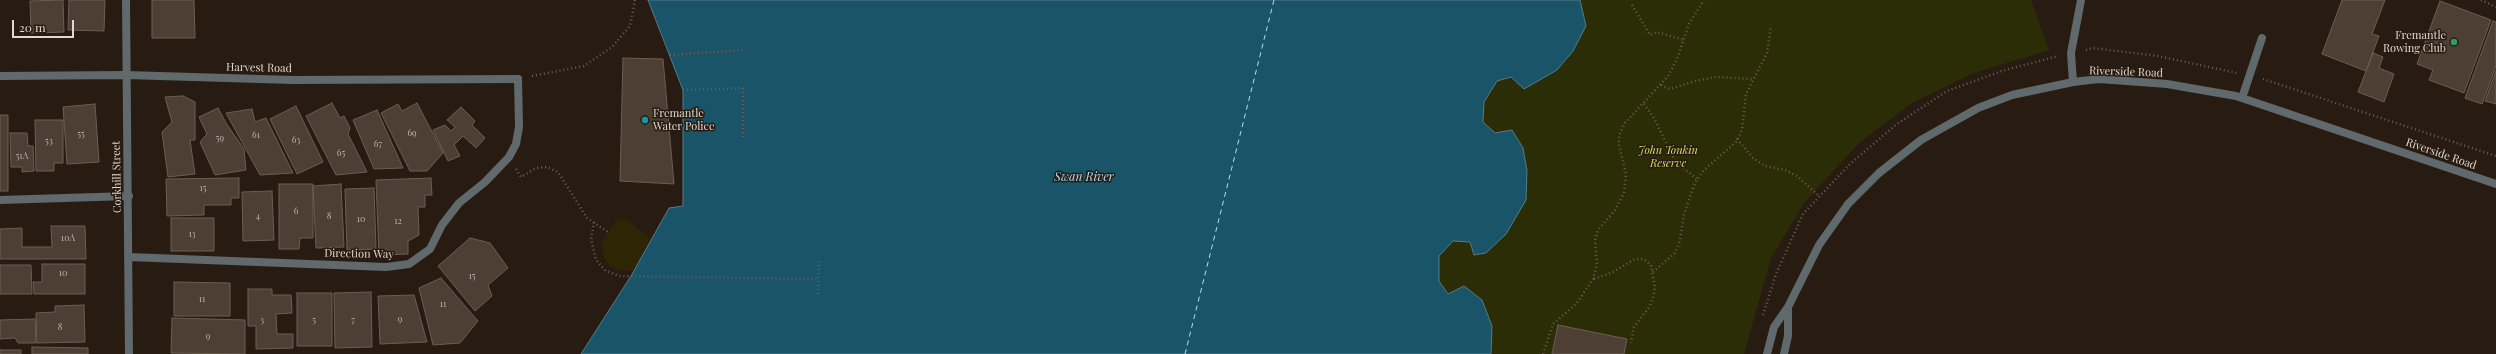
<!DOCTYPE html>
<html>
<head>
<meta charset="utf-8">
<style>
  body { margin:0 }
  #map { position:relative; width:2496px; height:354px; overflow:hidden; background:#281c12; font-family:"Playfair Display",serif }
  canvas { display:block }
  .scale { position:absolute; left:12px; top:20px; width:62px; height:18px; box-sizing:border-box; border:2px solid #e0d7d0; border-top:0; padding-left:5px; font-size:12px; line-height:14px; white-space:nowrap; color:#e0d7d0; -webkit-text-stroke:3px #281c12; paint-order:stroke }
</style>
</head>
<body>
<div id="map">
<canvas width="2496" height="354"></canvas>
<div class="scale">20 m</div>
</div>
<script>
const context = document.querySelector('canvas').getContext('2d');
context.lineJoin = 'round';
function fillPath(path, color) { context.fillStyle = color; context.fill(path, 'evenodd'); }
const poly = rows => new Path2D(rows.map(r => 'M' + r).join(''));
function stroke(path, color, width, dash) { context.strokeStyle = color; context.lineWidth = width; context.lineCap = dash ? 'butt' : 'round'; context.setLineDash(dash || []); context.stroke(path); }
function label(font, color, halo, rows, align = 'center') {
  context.font = font + ' "Playfair Display",serif'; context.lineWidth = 3; context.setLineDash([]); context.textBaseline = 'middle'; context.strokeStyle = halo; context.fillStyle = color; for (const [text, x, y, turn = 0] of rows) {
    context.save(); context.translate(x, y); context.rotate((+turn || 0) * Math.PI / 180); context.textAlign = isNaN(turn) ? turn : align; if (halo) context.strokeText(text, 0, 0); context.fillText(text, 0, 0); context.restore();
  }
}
fillPath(poly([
  [1580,0,2031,0,2049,50,1974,73,1912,103,1859,143,1804,203,1771,258,1744,354,1491,354,1492,326,1448,294,1439,281,1439,256,1453,241,1470,242,1495,133,1483,122,1484,102,1497,81,1511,77,1586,26]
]), '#2a2d06');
fillPath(poly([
  [626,219,650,239,634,271,617,270,610,266,604,258,601,242,617,220]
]), '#2e2504');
const water = poly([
  [648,0,1580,0,1586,26,1573,51,1557,70,1524,89,1511,77,1497,81,1484,102,1483,122,1495,133,1512,130,1523,148,1527,171,1526,200,1506,234,1486,253,1474,255,1470,242,1453,241,1439,256,1439,281,1448,294,1464,286,1482,300,1492,326,1491,354,581,354,631,276,669,208,683,206,683,90,648,0]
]);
fillPath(water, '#1a5469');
stroke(water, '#557b88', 1);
stroke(poly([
  [1185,354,1274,0]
]), '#adddf2', 1, [5, 4]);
const building = poly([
  [63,0,64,32,31,33,30,1,63,0],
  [69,0,105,0,104,31,68,30,69,0],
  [152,0,194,0,195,38,152,38,152,0],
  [2342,0,2385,0,2372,34,2379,36,2366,71,2322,54,2342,0],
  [2440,1,2491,20,2464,93,2429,80,2433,70,2417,64,2440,1],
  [2493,21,2496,22,2496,66,2482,104,2465,98,2493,21],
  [2373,53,2383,57,2379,68,2394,74,2384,102,2358,92,2373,53],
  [623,58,663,59,674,184,620,181,623,58],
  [2496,71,2496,104,2485,101,2496,71],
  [183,96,195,102,195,140,190,140,195,174,168,177,162,132,172,122,165,97,183,96],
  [332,103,340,118,344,116,350,128,348,134,367,172,336,175,306,116,332,103],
  [417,103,443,153,427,171,410,171,381,113,398,104,402,111,417,103],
  [95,104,99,162,67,164,63,107,95,104],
  [296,106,323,162,297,174,270,119,296,106],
  [461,107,475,121,472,125,485,138,476,148,463,136,454,145,460,156,448,161,433,130,445,125,451,131,455,127,447,120,461,107],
  [218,108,226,123,244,149,246,170,215,175,200,142,207,134,199,117,218,108],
  [252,109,255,122,266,118,293,173,260,175,226,113,252,109],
  [377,110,403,168,374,169,353,120,377,110],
  [0,115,8,115,8,191,0,191,0,115],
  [35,120,63,120,63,163,54,163,54,171,36,171,35,120],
  [10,133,27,133,28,146,33,146,34,171,22,172,22,167,11,167,10,133],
  [239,178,239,198,231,198,231,205,204,205,204,215,167,216,166,179,239,178],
  [431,178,432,195,425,195,425,207,418,207,419,235,408,241,408,254,379,255,376,180,431,178],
  [279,184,313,184,313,238,300,238,299,249,279,249,279,184],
  [341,184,344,247,316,248,313,186,341,184],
  [374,188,376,249,347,250,345,189,374,188],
  [272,191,274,240,243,241,242,192,272,191],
  [171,218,214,218,214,251,171,251,171,218],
  [51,226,85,226,86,259,0,259,0,229,22,228,22,247,52,247,51,226],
  [470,238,490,243,508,268,488,285,492,296,475,311,438,266,470,238],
  [42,264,85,264,85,294,34,294,33,282,42,282,42,264],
  [0,265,31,265,32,294,0,294,0,265],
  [441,278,478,321,460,343,433,345,419,288,441,278],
  [174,282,230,283,230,316,174,316,174,282],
  [248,289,272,289,272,295,291,295,292,313,276,314,277,334,293,334,293,348,256,349,256,326,248,326,248,289],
  [371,292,372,347,335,348,334,293,371,292],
  [297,293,332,293,332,346,297,346,297,293],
  [414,295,427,342,380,344,378,296,414,295],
  [84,305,85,342,37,343,36,313,55,312,55,306,84,305],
  [172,318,245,320,245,354,171,353,172,318],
  [35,319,36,343,18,343,15,338,0,339,0,320,35,319],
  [1558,325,1627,339,1624,354,1552,354,1558,325],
  [32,347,88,348,88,354,32,354,32,347],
  [0,350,21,350,21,354,0,354,0,350]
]);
fillPath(building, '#4d3f34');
stroke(building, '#6d5e52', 1);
stroke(poly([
  [2481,0,2496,7],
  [1632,5,1650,35,1657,32,1684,40],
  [2086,50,2093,48,2158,56,2237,73],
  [670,55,744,50],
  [532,76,584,66,612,47,630,26,635,0],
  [2263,79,2496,156],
  [1661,85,1670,89,1695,81,1716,77,1752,79],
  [683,90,743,88,743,138],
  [1644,104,1654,118,1675,161,1698,180],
  [1737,139,1753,158,1765,166,1785,170,1797,176,1819,196],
  [516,169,521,177,536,168,547,167,558,172,587,218,608,232],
  [594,222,591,239,596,260,605,270,619,276,819,279],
  [1653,272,1675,253,1680,241,1684,214,1695,183,1704,170,1736,142,1742,130,1746,94,1767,53,1771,26],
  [1594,279,1613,272,1635,259,1643,259,1651,265,1655,288,1653,298,1650,306,1634,327,1631,343],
  [818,294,819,259],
  [1763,315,1776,274,1803,214,1850,164,1897,124,1947,91,2002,71,2058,56],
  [1543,354,1553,324,1577,303,1593,279,1597,263,1595,240,1598,230,1615,210,1624,193,1626,174,1619,145,1619,135,1625,123,1668,76,1677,59,1689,24,1704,0]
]), '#695e55', 2.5, [1, 3]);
stroke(poly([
  [2073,82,2071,53,2081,0],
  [2242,98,2262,38],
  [0,200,129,196]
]), '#60696c', 8);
stroke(poly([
  [126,0,129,354],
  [129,257,386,267,409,264,430,249,442,225,459,203,485,182,509,157,516,144,519,127,518,79]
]), '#60696c', 8);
stroke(poly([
  [0,76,126,75,293,80,518,79],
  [1767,354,1774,327,1788,307,1819,245,1848,204,1879,173,1921,140,1978,108,2012,95,2073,82,2099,79,2167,84,2236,96,2496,184],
  [1784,354,1788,336,1788,307]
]), '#60696c', 8);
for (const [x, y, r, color] of [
  [2454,42,4,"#2e9e5b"],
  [645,120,4,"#0f9aa8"]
]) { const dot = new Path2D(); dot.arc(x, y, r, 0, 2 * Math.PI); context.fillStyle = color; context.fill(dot); stroke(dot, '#281c12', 1.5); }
label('9px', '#bbb1a9', null, [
  ["69",412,133],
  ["55",81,134],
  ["61",256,135],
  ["59",220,138],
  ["63",296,140],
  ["53",49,141],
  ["67",378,144],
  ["65",341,153],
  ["51A",22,156],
  ["15",203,188],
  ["6",296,211],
  ["4",258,216],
  ["8",329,216],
  ["10",361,219],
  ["12",398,221],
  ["13",192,234],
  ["10A",68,238],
  ["10",63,273],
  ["15",472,276],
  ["11",202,299],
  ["11",443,304],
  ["9",400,319],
  ["3",262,320],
  ["5",314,320],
  ["7",353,320],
  ["8",60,327],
  ["9",208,336]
]);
label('11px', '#e0d7d0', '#281c12', [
  ["Fremantle",2446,36],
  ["Rowing Club",2446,49],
  ["Fremantle",653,114,"left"],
  ["Water Police",653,127,"left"]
], 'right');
label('11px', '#e0d7d0', '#281c12', [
  ["Harvest Road",259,68,1],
  ["Riverside Road",2126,72,2],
  ["Riverside Road",2441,154,19],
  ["Corkhill Street",117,177,-91],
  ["Direction Way",359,254,1]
]);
label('italic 11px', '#d5de66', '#281c12', [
  ["John Tonkin",1668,151],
  ["Reserve",1668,164]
]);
label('italic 12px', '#adddf2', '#281c12', [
  ["Swan River",1084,177]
]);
</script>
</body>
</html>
